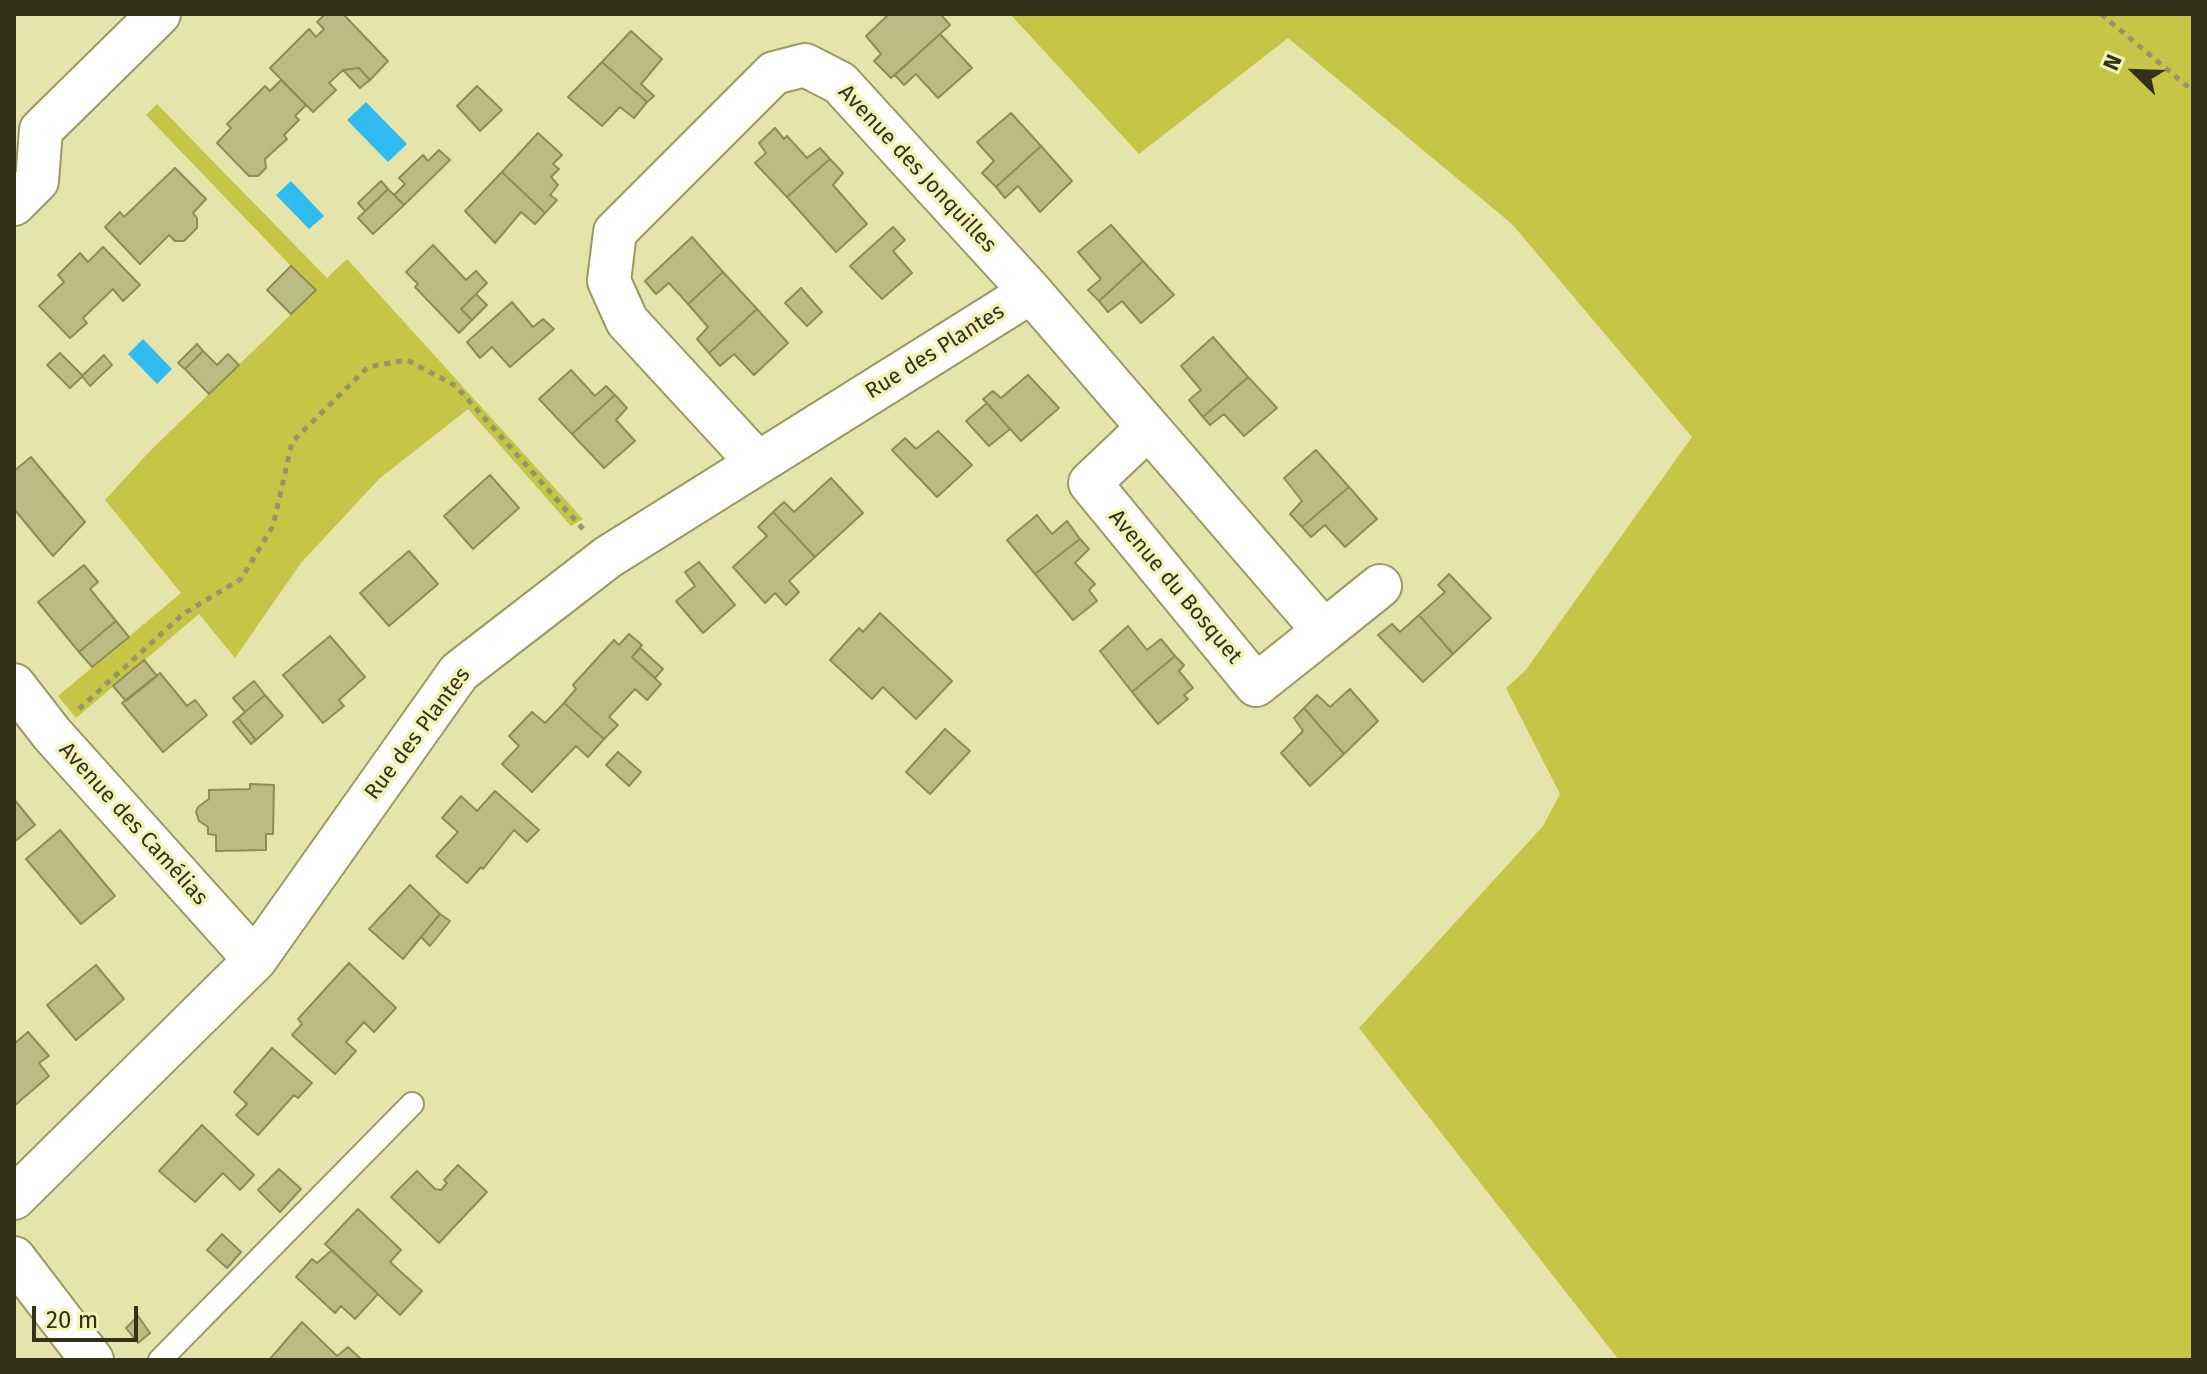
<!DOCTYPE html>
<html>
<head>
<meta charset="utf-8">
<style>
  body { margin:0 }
  #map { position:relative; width:2207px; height:1374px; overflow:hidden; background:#e5e5ab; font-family:"Fira Sans",sans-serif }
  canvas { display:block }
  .frame { position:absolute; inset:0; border:16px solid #32321b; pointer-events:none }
  .north { position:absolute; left:2095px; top:32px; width:80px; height:80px; -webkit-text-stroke:6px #f2f3b8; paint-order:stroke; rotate:293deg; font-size:22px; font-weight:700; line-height:32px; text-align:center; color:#32321b }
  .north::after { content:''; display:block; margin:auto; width:28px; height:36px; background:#32321b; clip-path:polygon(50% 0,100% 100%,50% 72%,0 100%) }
  .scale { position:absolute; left:32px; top:1306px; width:106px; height:36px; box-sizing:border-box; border:4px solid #32321b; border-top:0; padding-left:10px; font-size:24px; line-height:28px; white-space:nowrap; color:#32321b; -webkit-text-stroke:6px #f2f3b8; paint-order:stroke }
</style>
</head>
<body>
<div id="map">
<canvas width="2207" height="1374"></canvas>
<div class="frame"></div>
<div class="north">N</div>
<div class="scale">20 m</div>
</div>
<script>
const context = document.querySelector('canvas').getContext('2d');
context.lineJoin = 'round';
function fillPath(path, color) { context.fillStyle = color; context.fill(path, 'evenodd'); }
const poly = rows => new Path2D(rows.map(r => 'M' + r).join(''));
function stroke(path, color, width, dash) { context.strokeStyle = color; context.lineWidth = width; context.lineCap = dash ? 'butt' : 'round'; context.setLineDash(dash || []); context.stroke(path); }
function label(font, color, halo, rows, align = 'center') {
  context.font = font + ' "Fira Sans",sans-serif'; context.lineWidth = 7; context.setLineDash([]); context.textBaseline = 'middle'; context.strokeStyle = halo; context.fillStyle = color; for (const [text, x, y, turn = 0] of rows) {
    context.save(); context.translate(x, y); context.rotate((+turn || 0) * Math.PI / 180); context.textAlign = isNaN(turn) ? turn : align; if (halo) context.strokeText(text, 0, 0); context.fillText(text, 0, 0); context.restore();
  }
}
fillPath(poly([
  [1010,14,2193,14,2193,1360,1619,1360,1359,1028,1543,826,1560,794,1506,688,1525,671,1692,437,1512,224,1288,38,1139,154],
  [157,104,327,278,347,259,583,519,571,526,468,409,379,479,301,563,235,658,199,614,76,718,58,696,181,593,105,500,151,450,315,291,146,115]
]), '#c7c546');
fillPath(poly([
  [366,102,407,144,388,162,347,120],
  [291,181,324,216,309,229,276,195],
  [143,339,172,369,157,384,128,354]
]), '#2fbbee');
const building = poly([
  [325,14,343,14,388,61,370,80,359,68,343,70,329,83,336,90,313,112,270,68,309,29,316,37,324,29,317,22,325,14],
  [889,14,944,14,942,16,950,25,891,78,874,61,881,54,866,36,889,14],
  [631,31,662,59,641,84,654,96,647,102,602,62,631,31],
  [940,34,972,68,938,98,916,74,904,85,895,75,940,34],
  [602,62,647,102,634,118,620,107,602,126,568,97,602,62],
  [359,68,370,80,360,88,343,70,359,68],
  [281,80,306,105,295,116,299,120,284,135,287,139,265,159,266,168,258,176,249,176,217,143,231,128,227,124,265,86,270,91,281,80],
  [477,86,502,110,480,131,457,106,477,86],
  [1011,113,1041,146,996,187,982,173,994,161,977,142,1011,113],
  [775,128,784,139,787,136,807,158,820,148,830,159,787,197,755,163,766,153,759,143,775,128],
  [538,133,562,155,553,164,559,169,551,177,558,185,550,195,557,200,545,213,502,172,538,133],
  [1041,146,1072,181,1040,212,1018,186,1005,198,996,187,1041,146],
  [439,150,450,160,404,205,394,195,405,184,399,178,423,155,428,161,439,150],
  [830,159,843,173,833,185,867,224,836,252,787,197,830,159],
  [175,168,206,199,193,213,197,218,197,228,184,241,175,241,169,235,140,264,105,227,120,212,124,217,175,168],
  [502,172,545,213,535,224,521,212,495,243,465,211,502,172],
  [381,181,388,189,365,211,358,203,381,181],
  [388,189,404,205,373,234,358,218,388,189],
  [1111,225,1143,261,1099,301,1088,290,1101,279,1078,252,1111,225],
  [893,227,905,240,893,251,912,273,882,299,850,266,893,227],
  [692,237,723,272,688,304,669,283,656,294,645,281,692,237],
  [433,245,466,280,476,271,487,283,461,309,472,320,459,333,415,287,418,284,406,272,433,245],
  [103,247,140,285,123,301,113,289,83,318,87,323,70,338,39,306,64,282,58,275,80,253,88,262,103,247],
  [1143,261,1174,295,1141,323,1122,301,1108,312,1099,301,1143,261],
  [291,266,316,290,291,314,267,290,291,266],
  [723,272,757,309,709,353,697,339,708,327,688,304,723,272],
  [801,288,822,312,807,326,785,303,801,288],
  [476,294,487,305,472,320,461,309,476,294],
  [512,302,533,327,543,319,554,329,510,367,492,347,480,358,467,342,512,302],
  [757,309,788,343,754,375,734,354,720,366,709,353,757,309],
  [1213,337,1248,377,1203,417,1189,400,1201,390,1181,366,1213,337],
  [197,344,203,351,185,369,178,363,197,344],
  [203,351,217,365,228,354,239,365,209,394,185,369,203,351],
  [60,353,83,376,70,388,47,365,60,353],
  [104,355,112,365,90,386,82,376,104,355],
  [571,370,595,396,606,386,615,395,572,434,539,399,571,370],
  [1028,375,1059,408,1021,441,983,399,993,391,1001,398,1028,375],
  [1248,377,1277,408,1244,436,1224,414,1210,425,1203,417,1248,377],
  [615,395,627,408,616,420,635,441,604,468,572,434,615,395],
  [987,403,1010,429,989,446,966,421,987,403],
  [938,431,972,465,937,497,892,450,905,438,916,449,938,431],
  [1316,450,1349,487,1302,527,1290,514,1302,501,1284,478,1316,450],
  [31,457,85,522,53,556,14,509,14,471,31,457],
  [490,475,519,508,473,549,444,516,490,475],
  [831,478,863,513,815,557,773,512,784,502,794,512,831,478],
  [1349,487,1377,519,1345,547,1325,525,1311,537,1302,527,1349,487],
  [773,512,815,557,789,581,799,592,786,605,775,593,765,603,733,567,767,536,758,527,773,512],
  [1037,515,1052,534,1067,521,1080,539,1035,574,1007,540,1037,515],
  [1080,539,1089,549,1075,563,1095,584,1089,590,1097,601,1073,620,1035,574,1080,539],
  [409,551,438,584,389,626,360,593,409,551],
  [699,562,735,605,703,633,676,601,695,586,685,572,699,562],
  [84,565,98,582,90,589,116,621,79,652,38,602,84,565],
  [1449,574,1491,618,1453,654,1419,615,1445,592,1438,585,1449,574],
  [880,613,952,681,916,719,883,687,872,699,830,660,859,628,863,632,880,613],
  [1419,615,1453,654,1423,682,1378,635,1392,624,1400,632,1419,615],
  [116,621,129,637,92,667,79,652,116,621],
  [1128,626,1147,650,1161,639,1175,656,1132,692,1100,651,1128,626],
  [629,634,642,645,632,657,661,684,647,700,635,689,609,717,618,725,604,739,564,703,576,689,573,685,614,640,619,645,629,634],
  [330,636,365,677,339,700,344,706,323,723,283,675,330,636],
  [640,648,663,669,655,678,632,657,640,648],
  [1175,656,1184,665,1179,671,1193,688,1184,695,1188,699,1158,724,1132,692,1175,656],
  [144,660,157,676,126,701,113,686,144,660],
  [160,673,187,706,195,700,207,715,163,752,122,703,160,673],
  [254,681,265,695,245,712,233,698,254,681],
  [1350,689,1378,721,1344,754,1304,708,1317,695,1330,707,1350,689],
  [265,695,283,716,256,740,238,718,265,695],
  [564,703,604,739,588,757,576,746,532,792,502,764,519,746,509,736,532,712,545,723,564,703],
  [1304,708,1344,754,1310,786,1281,753,1303,731,1294,718,1304,708],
  [238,718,256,740,251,744,233,722,238,718],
  [945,729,970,751,930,794,906,772,945,729],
  [618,752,641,772,629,786,606,765,618,752],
  [250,784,274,785,273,834,266,834,266,850,216,851,216,835,208,834,208,827,199,821,196,812,198,807,209,799,209,790,250,789,250,784],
  [495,791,539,830,527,842,514,830,483,869,481,867,467,883,436,856,458,832,442,818,461,796,477,811,495,791],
  [14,799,35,825,14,842,14,799],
  [60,830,115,896,81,924,26,859,60,830],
  [410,885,440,914,403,959,369,929,410,885],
  [440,914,450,921,430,946,421,937,440,914],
  [349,963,396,1008,374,1032,364,1022,346,1042,356,1051,335,1074,292,1035,302,1024,298,1019,349,963],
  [96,965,124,999,76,1040,47,1005,96,965],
  [28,1032,49,1056,39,1063,49,1076,14,1106,14,1044,28,1032],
  [272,1048,312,1083,298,1098,294,1095,258,1135,236,1115,247,1104,234,1092,272,1048],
  [202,1125,254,1175,240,1190,223,1173,195,1202,159,1171,202,1125],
  [458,1165,487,1192,439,1243,391,1197,417,1171,435,1189,441,1190,447,1183,444,1180,458,1165],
  [279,1169,301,1189,280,1212,258,1190,279,1169],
  [358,1209,401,1250,390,1262,422,1291,400,1315,325,1244,358,1209],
  [222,1234,241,1252,227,1268,207,1250,222,1234],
  [332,1250,378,1294,355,1319,341,1306,335,1313,296,1277,312,1259,317,1263,332,1250],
  [138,1316,150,1333,138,1343,126,1328,138,1316],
  [302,1322,337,1356,348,1347,362,1360,269,1360,302,1322]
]);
fillPath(building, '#bbbc83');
stroke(building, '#8e8d56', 2);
const lane = poly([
  [160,1360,412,1104]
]);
const street = poly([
  [14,204,37,181,41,130,159,14],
  [757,462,627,321,609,281,615,232,774,73,805,65,840,83,1031,292,1324,631,1256,685,1090,483,1147,429],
  [1324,631,1380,586],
  [14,685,52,734,255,960],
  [14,1198,255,960,459,672,608,557,1031,292],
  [14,1258,92,1360]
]);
stroke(lane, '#999962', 26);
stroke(street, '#999962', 46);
stroke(poly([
  [2101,14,2193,91],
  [79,709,183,614,241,579,273,526,292,442,368,367,407,360,456,386,583,529]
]), '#95956b', 5, [6, 6]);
stroke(lane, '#fff', 22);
stroke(street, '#fff', 42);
label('22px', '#32321b', '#f2f3b8', [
  ["Avenue des Jonquilles",917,169,47],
  ["Rue des Plantes",935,352,-32],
  ["Avenue du Bosquet",1175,587,50],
  ["Rue des Plantes",418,734,-53],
  ["Avenue des Camélias",133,824,48]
]);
</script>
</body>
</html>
